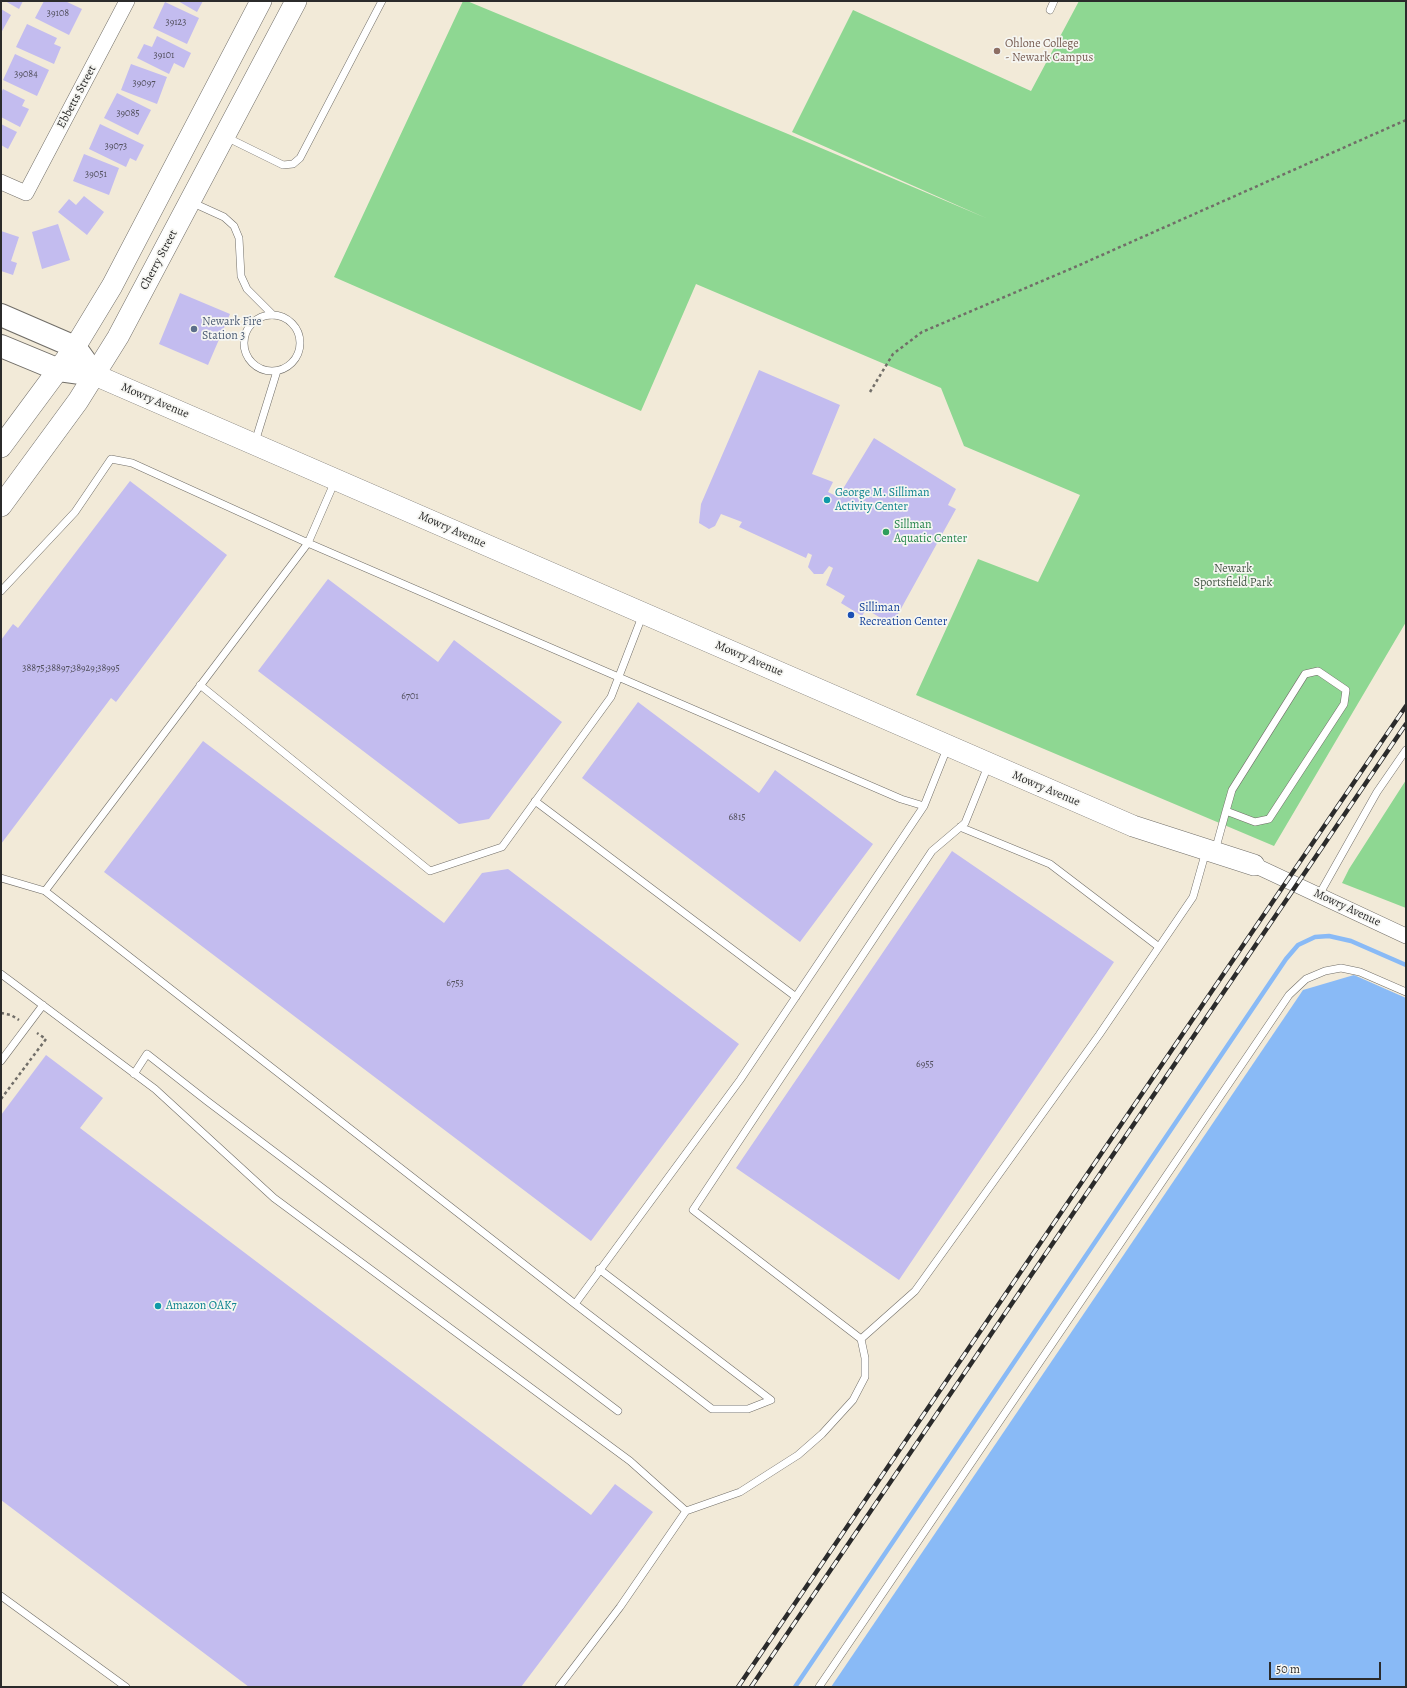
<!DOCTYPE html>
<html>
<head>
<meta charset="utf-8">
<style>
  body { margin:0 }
  #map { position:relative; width:1407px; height:1688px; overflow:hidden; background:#f2ead8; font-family:Alegreya,serif }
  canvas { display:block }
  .frame { position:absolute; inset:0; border:2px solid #2b2b2b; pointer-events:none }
  .scale { position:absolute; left:1269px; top:1662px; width:112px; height:18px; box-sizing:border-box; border:2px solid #2b2b2b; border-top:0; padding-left:5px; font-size:12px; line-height:14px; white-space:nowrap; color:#2b2b2b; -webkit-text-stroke:3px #f6f6f2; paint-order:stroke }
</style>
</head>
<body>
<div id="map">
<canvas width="1407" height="1688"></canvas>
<div class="frame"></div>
<div class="scale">50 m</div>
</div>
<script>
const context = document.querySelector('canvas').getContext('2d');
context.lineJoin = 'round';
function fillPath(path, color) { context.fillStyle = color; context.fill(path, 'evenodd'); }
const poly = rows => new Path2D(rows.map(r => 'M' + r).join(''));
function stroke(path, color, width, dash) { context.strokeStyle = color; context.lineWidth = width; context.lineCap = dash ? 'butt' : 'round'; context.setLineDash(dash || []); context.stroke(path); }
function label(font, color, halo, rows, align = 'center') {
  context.font = font + ' Alegreya,serif'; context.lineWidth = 3.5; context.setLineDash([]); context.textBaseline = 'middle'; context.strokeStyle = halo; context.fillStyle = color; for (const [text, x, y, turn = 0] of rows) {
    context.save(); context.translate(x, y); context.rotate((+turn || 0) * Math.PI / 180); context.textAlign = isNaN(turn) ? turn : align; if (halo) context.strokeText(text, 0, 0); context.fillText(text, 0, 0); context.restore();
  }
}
fillPath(poly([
  [463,1,467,1,788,134,986,218,792,132,853,10,1031,91,1079,1,1406,1,1406,622,1274,846,916,695,978,559,1038,582,1080,495,964,446,941,388,696,284,641,411,334,277],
  [1406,780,1406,908,1342,883,1349,869]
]), '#8ed792');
fillPath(poly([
  [1354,975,1406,998,1406,1687,831,1687,1303,990]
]), '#89baf6');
stroke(poly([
  [795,1687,1286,959,1298,945,1315,937,1329,936,1351,941,1406,965]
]), '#89baf6', 4.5);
fillPath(poly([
  [5,1,23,1,19,9],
  [44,1,65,1,82,9,69,35,35,18],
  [178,1,203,1,197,12],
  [165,2,199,18,187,44,153,28],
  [1,9,11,15,1,33],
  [27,24,57,38,54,44,61,47,54,64,16,47],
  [157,36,191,53,184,68,174,63,169,74,137,58,144,44,152,47],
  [15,54,49,70,37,96,3,80],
  [131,64,167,77,157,104,121,90],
  [3,89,25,100,22,106,29,109,20,127,1,117,1,93],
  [117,93,151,110,138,135,104,118],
  [1,124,17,132,8,149,1,145],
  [100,124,144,145,136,161,130,158,126,167,89,149],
  [84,154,119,168,109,195,73,181],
  [84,196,104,212,87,235,58,212,69,199,76,205],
  [58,224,70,260,42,269,32,232],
  [1,231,19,237,11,261,17,263,13,275,1,271],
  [180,293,230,314,208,365,159,344],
  [759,370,840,405,812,474,833,482,828,492,838,497,874,438,956,489,948,505,956,509,892,625,866,609,862,616,841,603,845,596,826,585,833,568,829,566,823,574,814,574,808,567,812,555,808,553,806,558,739,527,742,522,721,514,715,526,709,529,699,523,701,504],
  [130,481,227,555,116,702,111,698,1,844,1,640,13,624,18,628],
  [328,579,438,662,454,640,562,722,489,819,459,824,258,671],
  [638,702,759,793,775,770,873,844,800,942,582,778],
  [203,741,444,923,482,873,508,869,739,1044,591,1241,104,872],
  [952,851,1114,962,899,1280,736,1168],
  [46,1055,103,1098,80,1128,591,1515,615,1484,653,1512,521,1687,249,1687,1,1500,1,1115]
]), '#c3bcef');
const lane = poly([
  [1050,10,1054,1],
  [226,137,283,165,293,164,300,158,382,1],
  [191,202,224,217,234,226,239,238,241,276,247,289,273,315],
  '244 343a28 28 0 1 1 56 0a28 28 0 1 1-56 0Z',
  [255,442,277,371],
  [1,591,75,512,111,459,132,463,308,543,901,799,924,806,740,1080,575,1304,45,891,1,878],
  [200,685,430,871,502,847,611,697,643,614],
  [988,766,965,823,932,851,693,1210,861,1339,915,1291,1099,1035,1193,897,1206,851],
  [535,801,796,997],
  [924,806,948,746],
  [960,827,1050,864,1159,947],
  [1215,851,1226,811,1232,790,1305,674,1318,671,1346,690,1344,704,1269,819,1255,822,1226,811],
  [45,891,308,543,335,481],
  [1319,895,1377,792,1406,750],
  [1,974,155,1089,274,1198,630,1461,686,1511,620,1607,559,1687],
  [1,1061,43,1005],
  [134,1074,147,1054,207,1101,618,1411],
  [575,1304,712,1409,748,1409,771,1400,599,1269],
  [686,1511,740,1492,798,1455,822,1434,853,1400,865,1377,865,1358,861,1339],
  [1,1596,126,1687],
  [819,1687,1289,995,1306,979,1325,971,1341,968,1360,972,1406,992]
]);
const street = poly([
  [1,182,26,193,127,1],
  [1254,865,1406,936]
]);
const secondary = poly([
  [95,375,1133,826,1254,865],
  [1,447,75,347,112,286,261,1],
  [1,506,78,401,118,337,296,1]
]);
const primary = poly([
  [1,315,75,347,95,375],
  [1,346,59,370,95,375]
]);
stroke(lane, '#716e68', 8);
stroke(street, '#716e68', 16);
stroke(secondary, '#716e68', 22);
stroke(primary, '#716e68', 24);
stroke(poly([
  [870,392,893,354,922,332,1075,267,1406,120],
  [1,1013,11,1015,19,1020],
  [1,1099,46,1039,37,1033]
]), '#716e68', 2.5, [3, 3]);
stroke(lane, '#fff', 7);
stroke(street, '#fff', 15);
stroke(secondary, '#fff', 21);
stroke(primary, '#fff', 22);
const rail = poly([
  [738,1687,1406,706],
  [751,1687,1406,724]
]);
stroke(rail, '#2b2b2b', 4.5);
stroke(rail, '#f6f6f2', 3, [9]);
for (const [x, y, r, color] of [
  [997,51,4,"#8d6e63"],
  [194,329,4,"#5c6f8a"],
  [827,500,4,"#0f9aa8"],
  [886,532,4,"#2e9e5b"],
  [851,615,4,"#1a4fb4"],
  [158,1306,4,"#0f9aa8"]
]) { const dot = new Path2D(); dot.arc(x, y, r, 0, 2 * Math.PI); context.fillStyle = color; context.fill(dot); stroke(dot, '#f6f6f2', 1.5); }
label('10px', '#514f5c', null, [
  ["39108",58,14],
  ["39123",176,23],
  ["39101",164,56],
  ["39084",26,75],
  ["39097",144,84],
  ["39085",128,114],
  ["39073",116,147],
  ["39051",96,175],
  ["38875;38897;38929;38995",71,669],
  ["6701",410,697],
  ["6815",737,818],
  ["6753",455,984],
  ["6955",925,1065]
]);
label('12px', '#785e54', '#f6f6f2', [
  ["Ohlone College",1005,44],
  ["- Newark Campus",1005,58]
], 'left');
label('12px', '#2b2b2b', '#f6f6f2', [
  ["Ebbetts Street",77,97,-62],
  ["Cherry Street",159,260,-62],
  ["Mowry Avenue",155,401,23],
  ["Mowry Avenue",452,530,24],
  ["Mowry Avenue",749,659,23],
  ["Mowry Avenue",1046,789,23],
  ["Mowry Avenue",1347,908,25]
]);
label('12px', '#4e5e75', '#f6f6f2', [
  ["Newark Fire",202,322],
  ["Station 3",202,336]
], 'left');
label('12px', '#0d838f', '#f6f6f2', [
  ["George M. Silliman",835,493],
  ["Activity Center",835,507],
  ["Amazon OAK7",166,1306]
], 'left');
label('12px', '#27864d', '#f6f6f2', [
  ["Sillman",894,525],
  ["Aquatic Center",894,539]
], 'left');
label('12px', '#445645', '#f6f6f2', [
  ["Newark",1233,569],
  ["Sportsfield Park",1233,583]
]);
label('12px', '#164399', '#f6f6f2', [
  ["Silliman",859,608],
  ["Recreation Center",859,622]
], 'left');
</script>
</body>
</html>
